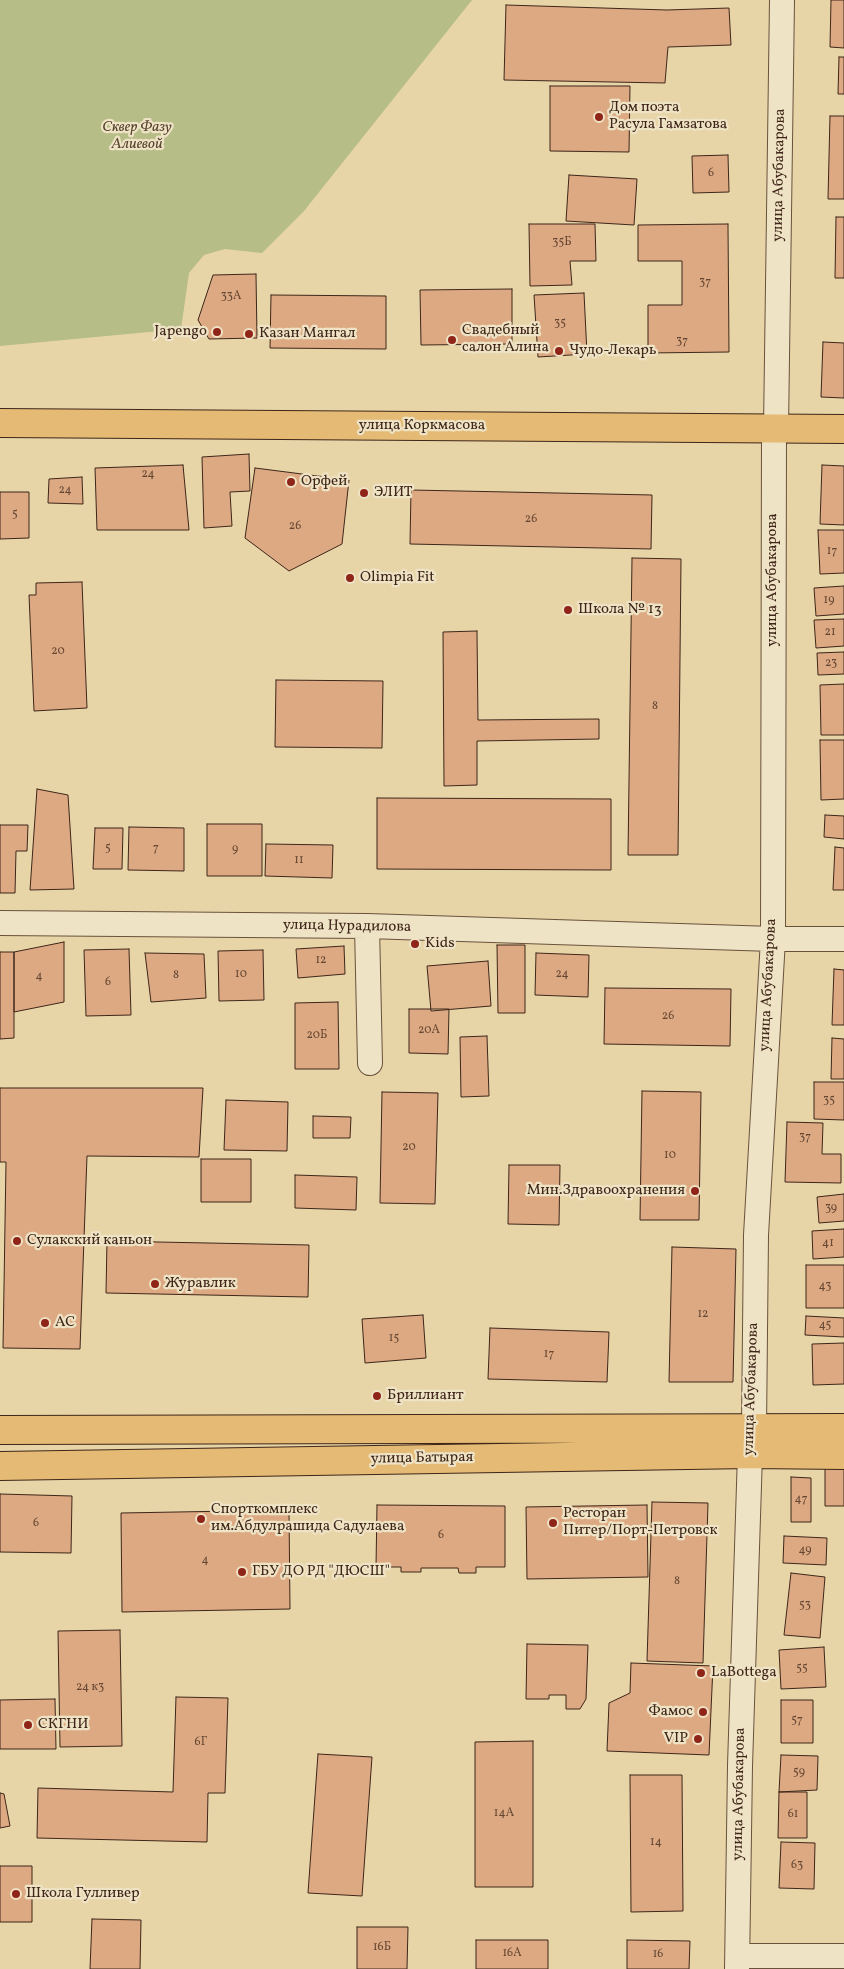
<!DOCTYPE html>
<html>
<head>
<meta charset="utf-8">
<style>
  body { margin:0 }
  canvas { display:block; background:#e7d4a7 }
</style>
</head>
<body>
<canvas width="844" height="1969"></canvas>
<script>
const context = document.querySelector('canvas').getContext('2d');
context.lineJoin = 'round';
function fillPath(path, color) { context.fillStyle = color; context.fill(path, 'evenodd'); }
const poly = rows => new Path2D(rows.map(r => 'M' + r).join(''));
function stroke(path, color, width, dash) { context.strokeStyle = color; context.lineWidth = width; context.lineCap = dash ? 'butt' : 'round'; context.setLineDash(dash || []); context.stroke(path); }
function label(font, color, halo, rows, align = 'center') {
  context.font = font + ' Vollkorn,serif'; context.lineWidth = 4.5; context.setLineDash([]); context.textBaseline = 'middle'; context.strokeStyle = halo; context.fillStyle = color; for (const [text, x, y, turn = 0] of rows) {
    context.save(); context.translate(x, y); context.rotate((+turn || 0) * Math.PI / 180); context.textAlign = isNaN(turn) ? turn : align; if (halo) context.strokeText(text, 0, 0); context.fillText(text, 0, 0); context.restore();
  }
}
fillPath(poly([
  [0,0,472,0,304,211,262,253,225,249,204,255,189,273,181,329,0,346]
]), '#b6bd87');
const building = poly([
  [831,0,844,0,844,48,830,47,831,0],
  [506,5,667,10,729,8,731,45,668,47,665,83,504,80,506,5],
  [839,57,844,57,844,94,838,94,839,57],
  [550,86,630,86,629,152,550,151,550,86],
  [830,116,844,116,844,199,828,199,830,116],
  [728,155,729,192,693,193,692,156,728,155],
  [569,175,637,179,634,225,566,221,569,175],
  [836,217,844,217,844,278,835,278,836,217],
  [529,224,595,224,596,261,570,261,572,285,530,286,529,224],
  [728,224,729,352,648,353,648,305,682,305,682,261,638,261,638,225,728,224],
  [256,274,257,338,209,339,198,320,213,275,256,274],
  [512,289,512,344,421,345,420,290,512,289],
  [584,293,587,354,538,357,534,295,584,293],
  [271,295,386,296,386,349,270,348,271,295],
  [823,342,844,343,844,398,821,397,823,342],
  [249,454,250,491,230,492,232,526,204,528,202,457,249,454],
  [183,465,189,530,97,530,95,468,183,465],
  [822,465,844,466,844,525,820,524,822,465],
  [255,468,349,480,342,544,289,571,245,538,255,468],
  [82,477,83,504,48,503,49,479,82,477],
  [411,490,652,495,651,549,410,544,411,490],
  [0,492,29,492,29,538,0,539,0,492],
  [818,530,844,530,844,573,820,574,818,530],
  [632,558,681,559,678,855,628,855,632,558],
  [82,582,87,708,34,711,29,595,36,595,36,583,82,582],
  [844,586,844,614,816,616,814,588,844,586],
  [844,619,844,646,816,648,814,620,844,619],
  [477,631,478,720,599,719,599,739,477,741,477,785,444,786,443,632,477,631],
  [844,652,844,674,818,675,817,653,844,652],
  [276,680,383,681,382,748,275,747,276,680],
  [844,684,844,735,821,735,820,685,844,684],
  [820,740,844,740,844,799,821,800,820,740],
  [37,789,68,795,74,889,30,890,37,789],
  [377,798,611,799,611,870,377,869,377,798],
  [825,815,844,816,844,839,824,837,825,815],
  [207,824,262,824,262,876,207,876,207,824],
  [0,825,28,825,27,851,16,851,15,893,0,893,0,825],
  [129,827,184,828,184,871,128,870,129,827],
  [95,828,123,828,122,869,93,869,95,828],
  [266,844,333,845,332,878,265,876,266,844],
  [835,847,844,848,844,890,833,890,835,847],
  [64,942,64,1002,14,1012,14,952,64,942],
  [497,945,525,945,525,1013,498,1013,497,945],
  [344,946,345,974,298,978,296,949,344,946],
  [129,949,131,1015,86,1016,84,950,129,949],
  [263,950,264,1000,219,1001,218,951,263,950],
  [0,952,14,952,14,1038,0,1039,0,952],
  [145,953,204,954,206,998,151,1002,145,953],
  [536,953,589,955,588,997,535,995,536,953],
  [488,961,491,1006,431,1011,427,966,488,961],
  [834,969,844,970,844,1025,832,1025,834,969],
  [605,988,731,989,730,1046,604,1044,605,988],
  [338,1002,339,1069,295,1069,295,1003,338,1002],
  [409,1009,449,1009,448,1054,409,1053,409,1009],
  [487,1036,489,1096,461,1097,460,1037,487,1036],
  [832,1038,844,1039,844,1079,831,1079,832,1038],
  [814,1082,844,1082,844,1120,814,1119,814,1082],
  [0,1088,203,1088,199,1157,87,1156,80,1349,3,1348,6,1162,0,1162,0,1088],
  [642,1091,701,1092,699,1220,640,1220,642,1091],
  [382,1092,438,1093,435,1204,380,1203,382,1092],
  [226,1100,288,1102,287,1151,224,1150,226,1100],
  [313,1116,351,1117,350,1138,313,1138,313,1116],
  [787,1122,823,1123,822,1154,841,1154,841,1183,785,1182,787,1122],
  [201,1159,251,1159,251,1202,201,1202,201,1159],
  [509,1165,560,1165,559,1225,508,1224,509,1165],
  [295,1175,357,1177,356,1210,295,1208,295,1175],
  [844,1194,844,1221,819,1223,817,1197,844,1194],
  [844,1229,844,1257,813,1259,812,1231,844,1229],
  [107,1241,309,1245,308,1297,106,1293,107,1241],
  [672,1247,736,1249,733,1382,669,1382,672,1247],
  [806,1265,844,1265,844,1308,806,1308,806,1265],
  [423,1315,426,1358,365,1363,362,1319,423,1315],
  [806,1316,844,1318,844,1337,805,1335,806,1316],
  [490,1328,609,1332,607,1382,488,1379,490,1328],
  [844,1343,844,1384,813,1385,812,1344,844,1343],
  [825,1467,844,1467,844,1506,825,1506,825,1467],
  [791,1477,811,1478,811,1522,791,1522,791,1477],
  [0,1494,72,1496,71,1553,0,1552,0,1494],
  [652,1502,708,1503,703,1663,647,1661,652,1502],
  [377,1505,505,1506,505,1567,476,1567,476,1573,459,1573,458,1568,421,1568,421,1572,401,1572,401,1567,376,1567,377,1505],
  [647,1505,648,1577,527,1579,526,1507,647,1505],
  [289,1510,290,1609,122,1612,121,1513,289,1510],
  [784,1536,827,1538,826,1565,783,1563,784,1536],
  [791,1573,825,1577,820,1638,784,1635,791,1573],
  [120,1630,122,1746,60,1747,58,1631,120,1630],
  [527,1644,588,1645,586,1699,580,1709,566,1709,566,1695,549,1695,549,1699,526,1699,527,1644],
  [824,1647,826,1687,781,1689,779,1650,824,1647],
  [631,1663,713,1666,709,1755,607,1751,609,1703,630,1693,631,1663],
  [176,1697,228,1698,225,1793,208,1793,207,1842,37,1838,38,1788,173,1792,176,1697],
  [55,1699,56,1749,0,1749,0,1700,55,1699],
  [781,1700,813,1700,813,1743,781,1743,781,1700],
  [533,1741,533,1887,475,1887,475,1742,533,1741],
  [318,1754,372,1757,362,1896,308,1893,318,1754],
  [781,1755,818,1756,817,1790,779,1792,781,1755],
  [630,1775,682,1775,683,1911,631,1912,630,1775],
  [779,1792,807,1792,807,1838,778,1838,779,1792],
  [0,1793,4,1794,10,1826,0,1828,0,1793],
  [781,1842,815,1843,814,1889,779,1888,781,1842],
  [0,1866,32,1866,32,1922,0,1922,0,1866],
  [92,1919,141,1920,140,1969,90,1969,92,1919],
  [357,1927,408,1927,407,1969,357,1969,357,1927],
  [476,1940,548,1940,548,1969,476,1969,476,1940],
  [627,1940,690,1941,689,1969,627,1969,627,1940],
  [800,1968,844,1968,844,1969,800,1969,800,1968]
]);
fillPath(building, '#dca982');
stroke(building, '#3f2619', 1);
const street = poly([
  [0,923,367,926,773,939,844,939],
  [367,926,370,1063],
  [738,1956,844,1956],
  [737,1969,740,1766,750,1454,754,1428,756,1235,773,939,774,432,776,428,782,0]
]);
const primary = poly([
  [0,423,844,429],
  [0,1430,844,1428],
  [0,1466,750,1454,844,1455]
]);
stroke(street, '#69523c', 26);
stroke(primary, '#3f2619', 30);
stroke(street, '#efe3c6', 24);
stroke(primary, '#e4ba74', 28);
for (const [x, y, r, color] of [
  [599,117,5,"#8f2418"],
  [217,332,5,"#8f2418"],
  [249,334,5,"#8f2418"],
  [452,340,5,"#8f2418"],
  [559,351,5,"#8f2418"],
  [291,482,5,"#8f2418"],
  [364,493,5,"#8f2418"],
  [350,578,5,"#8f2418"],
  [568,610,5,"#8f2418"],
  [415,944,5,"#8f2418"],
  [695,1191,5,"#8f2418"],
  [17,1241,5,"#8f2418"],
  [155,1284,5,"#8f2418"],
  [45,1323,5,"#8f2418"],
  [377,1396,5,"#8f2418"],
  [201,1519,5,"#8f2418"],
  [553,1523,5,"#8f2418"],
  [242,1572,5,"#8f2418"],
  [701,1673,5,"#8f2418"],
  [703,1712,5,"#8f2418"],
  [28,1725,5,"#8f2418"],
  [698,1739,5,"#8f2418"],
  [16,1894,5,"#8f2418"]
]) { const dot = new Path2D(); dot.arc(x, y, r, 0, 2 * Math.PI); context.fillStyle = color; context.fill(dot); stroke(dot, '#efe3c6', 2); }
label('12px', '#664733', null, [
  ["6",711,174],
  ["35Б",562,243],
  ["37",705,283],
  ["33А",231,297],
  ["35",560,324],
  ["37",682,342],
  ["24",148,475],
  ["24",65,491],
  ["5",15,515],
  ["26",531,520],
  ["26",295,527],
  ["17",832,552],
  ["19",829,601],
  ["21",830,633],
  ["20",58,652],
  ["23",831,664],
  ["8",655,707],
  ["5",108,849],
  ["7",156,849],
  ["9",235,850],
  ["11",299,861],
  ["12",321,961],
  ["10",241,975],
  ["24",562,975],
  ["8",176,976],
  ["4",39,977],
  ["6",108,983],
  ["26",668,1017],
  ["20А",429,1031],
  ["20Б",317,1036],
  ["35",829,1101],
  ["37",805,1138],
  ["20",409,1148],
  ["10",670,1156],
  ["39",831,1209],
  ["41",828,1244],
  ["43",825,1287],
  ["12",703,1315],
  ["45",825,1326],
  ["15",394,1339],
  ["17",549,1355],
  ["47",801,1500],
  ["6",36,1524],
  ["6",441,1536],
  ["49",805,1551],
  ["4",205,1561],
  ["8",677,1582],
  ["53",805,1606],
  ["55",802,1669],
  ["24 к3",90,1688],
  ["57",797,1721],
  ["6Г",201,1743],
  ["59",799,1773],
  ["14А",504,1814],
  ["61",793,1815],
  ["14",656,1843],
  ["63",797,1866],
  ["16Б",382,1948],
  ["16А",512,1954],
  ["16",658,1955]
]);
label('15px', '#3f2619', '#efe3c6', [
  ["Дом поэта",609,108],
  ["Расула Гамзатова",609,125],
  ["Свадебный",462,331],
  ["салон Алина",462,348],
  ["Japengo",207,332,"right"],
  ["Казан Мангал",259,334],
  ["Чудо-Лекарь",569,351],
  ["Орфей",301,482],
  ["ЭЛИТ",374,493],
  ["Olimpia Fit",360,578],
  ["Школа № 13",578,610],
  ["Kids",425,944],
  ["Мин.Здравоохранения",685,1191,"right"],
  ["Сулакский каньон",27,1241],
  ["Журавлик",165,1284],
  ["АС",55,1323],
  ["Бриллиант",387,1396],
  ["Спорткомплекс",211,1510],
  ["им.Абдулрашида Садулаева",211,1527],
  ["Ресторан",563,1514],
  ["Питер/Порт-Петровск",563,1531],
  ["ГБУ ДО РД \"ДЮСШ\"",252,1572],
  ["LaBottega",711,1673],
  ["Фамос",693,1712,"right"],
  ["СКГНИ",38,1725],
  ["VIP",688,1739,"right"],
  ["Школа Гулливер",26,1894]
], 'left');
label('italic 15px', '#57442f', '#efe3c6', [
  ["Сквер Фазу",137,128],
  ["Алиевой",137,145]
]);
label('15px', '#3f2619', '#efe3c6', [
  ["улица Абубакарова",780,175,-89],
  ["улица Коркмасова",422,426],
  ["улица Абубакарова",773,580,-90],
  ["улица Нурадилова",347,927,1],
  ["улица Абубакарова",769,985,-87],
  ["улица Абубакарова",752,1389,-88],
  ["улица Батырая",422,1459,-1],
  ["улица Абубакарова",740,1794,-89]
]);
</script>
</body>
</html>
